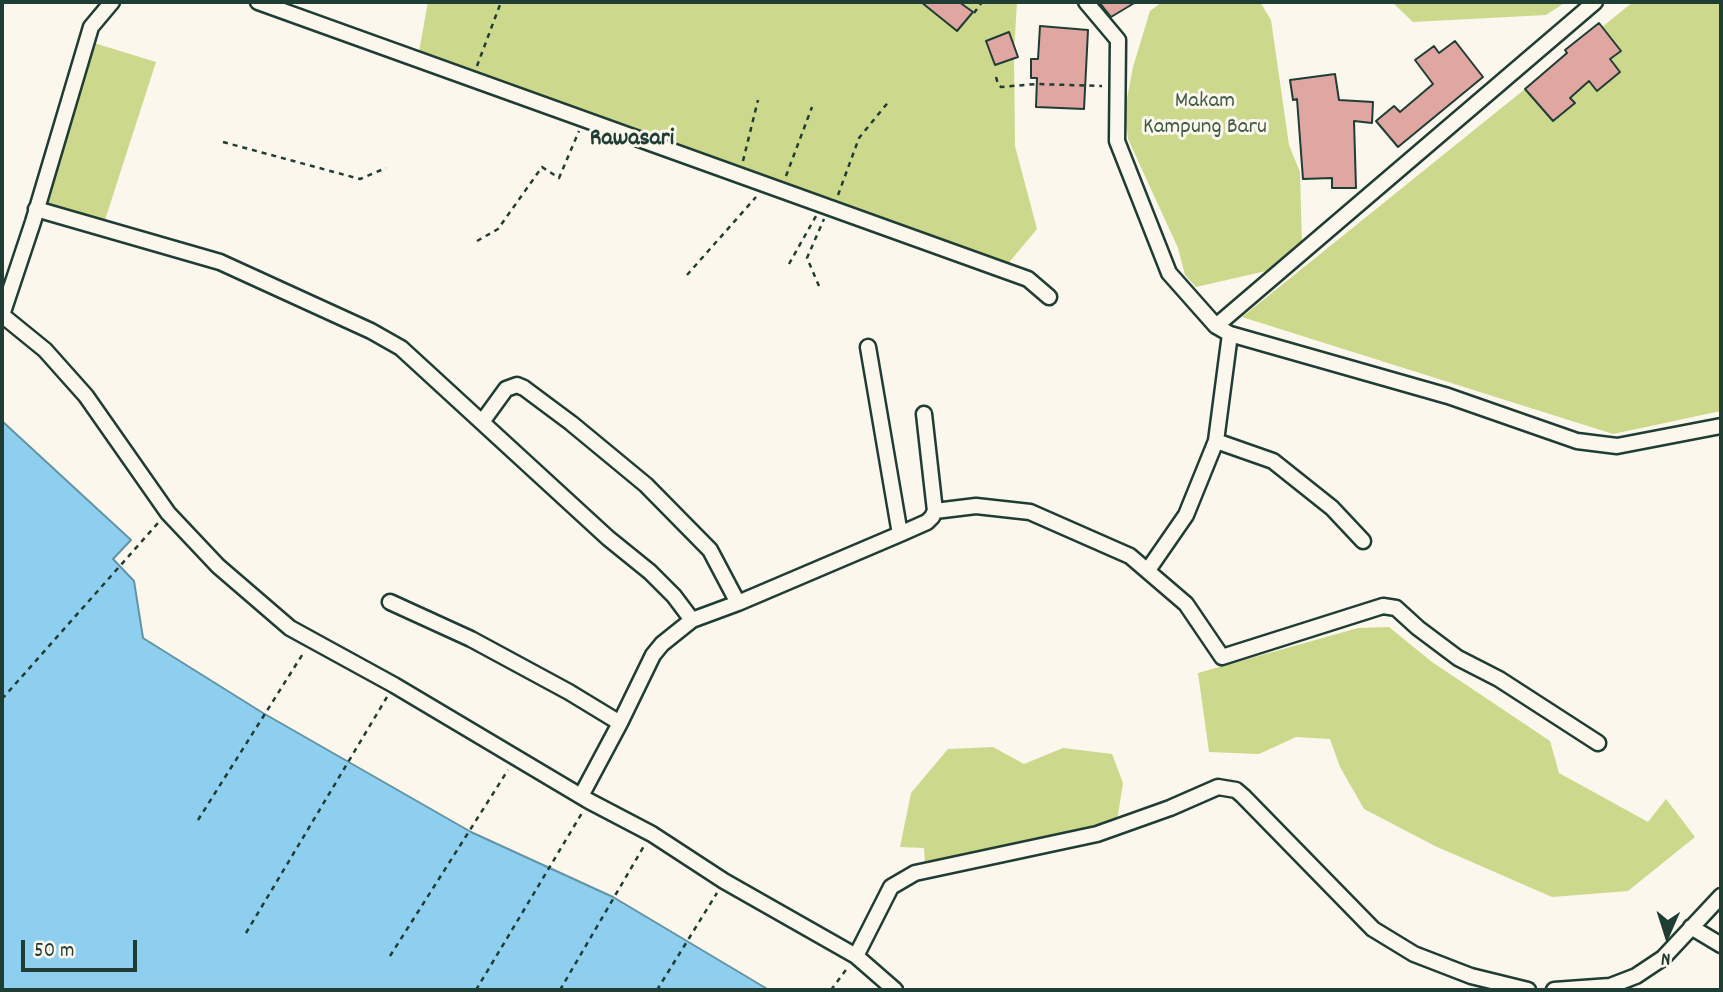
<!DOCTYPE html>
<html>
<head>
<meta charset="utf-8">
<style>
  body { margin:0 }
  #map { position:relative; width:1723px; height:992px; overflow:hidden; background:#fbf7ec; font-family:Dekko,sans-serif }
  canvas { display:block }
  .frame { position:absolute; inset:0; border:4px solid #1f3d34; pointer-events:none }
  .north { position:absolute; left:1632px; top:901px; width:70px; height:70px; -webkit-text-stroke:5px #fbf7ec; paint-order:stroke; rotate:183deg; font-size:19px; font-weight:700; line-height:28px; text-align:center; color:#1f3d34 }
  .north::after { content:''; display:block; margin:auto; width:24px; height:32px; background:#1f3d34; clip-path:polygon(50% 0,100% 100%,50% 72%,0 100%) }
  .scale { position:absolute; left:21px; top:940px; width:116px; height:32px; box-sizing:border-box; border:4px solid #1f3d34; border-top:0; padding-left:9px; font-size:21px; line-height:24px; white-space:nowrap; color:#1f3d34; -webkit-text-stroke:5px #fbf7ec; paint-order:stroke }
</style>
</head>
<body>
<div id="map">
<canvas width="1723" height="992"></canvas>
<div class="frame"></div>
<div class="north">N</div>
<div class="scale">50 m</div>
</div>
<script>
const context = document.querySelector('canvas').getContext('2d');
context.lineJoin = 'round';
function fillPath(path, color) { context.fillStyle = color; context.fill(path, 'evenodd'); }
const poly = rows => new Path2D(rows.map(r => 'M' + r).join(''));
function stroke(path, color, width, dash) { context.strokeStyle = color; context.lineWidth = width; context.lineCap = dash ? 'butt' : 'round'; context.setLineDash(dash || []); context.stroke(path); }
function label(font, color, halo, rows, align = 'center') {
  context.font = font + ' Dekko,sans-serif'; context.lineWidth = 6; context.setLineDash([]); context.textBaseline = 'middle'; context.strokeStyle = halo; context.fillStyle = color; for (const [text, x, y, turn = 0] of rows) {
    context.save(); context.translate(x, y); context.rotate((+turn || 0) * Math.PI / 180); context.textAlign = isNaN(turn) ? turn : align; if (halo) context.strokeText(text, 0, 0); context.fillText(text, 0, 0); context.restore();
  }
}
fillPath(poly([
  [428,2,1017,2,1014,52,1015,146,1037,229,1001,272,416,68],
  [1162,2,1260,2,1271,20,1289,145,1300,172,1302,244,1266,271,1196,287,1185,275,1178,248,1128,139,1125,109,1133,67,1150,11],
  [1392,2,1566,2,1546,15,1413,22],
  [1633,2,1721,2,1721,411,1613,434,1242,317],
  [94,43,156,62,104,223,43,203],
  [1389,627,1432,662,1550,741,1559,773,1648,822,1666,799,1695,837,1628,891,1552,897,1435,846,1364,809,1340,767,1330,739,1296,737,1259,754,1209,752,1198,673,1358,628],
  [993,747,1024,764,1063,748,1112,754,1123,783,1117,821,1090,830,925,866,924,848,900,847,911,793,948,749]
]), '#ccd88c');
const water = poly([
  [2,421,131,540,113,559,134,581,143,638,263,713,471,832,613,897,769,990,2,990,2,421]
]);
fillPath(water, '#8eceef');
stroke(water, '#6294a4', 2);
const building = poly([
  [921,2,959,2,973,12,957,31,921,2],
  [1099,2,1136,2,1111,17,1099,2],
  [1599,23,1621,51,1610,59,1620,72,1597,91,1589,81,1570,98,1575,103,1553,121,1525,89,1567,53,1565,50,1599,23],
  [1040,26,1088,30,1084,109,1036,107,1037,78,1031,78,1031,59,1038,59,1040,26],
  [1009,32,1018,57,995,65,986,41,1009,32],
  [1455,41,1483,77,1398,147,1376,121,1394,106,1400,112,1433,84,1415,60,1434,46,1439,53,1455,41],
  [1335,74,1339,100,1373,102,1372,123,1354,121,1356,188,1332,188,1332,178,1303,179,1297,99,1293,100,1290,80,1335,74]
]);
fillPath(building, '#e0a6a1');
stroke(building, '#1f3d34', 2);
const street = poly([
  [258,2,1028,279,1049,297],
  [1086,2,1118,40,1117,141,1169,273,1216,326,1230,334,1448,396,1577,441,1617,446,1721,426],
  [36,209,220,262,371,331,401,348,608,538,650,572,674,596,692,620],
  [2,315,45,350,86,396,168,513,218,566,290,628,394,685,589,801,652,834,724,881,856,956,895,990],
  [2,315,33,222,91,27,112,2],
  [1216,326,1595,2],
  [868,347,900,534],
  [482,422,506,389,517,385,524,388,571,423,646,485,710,550,738,603],
  [1216,441,1273,461,1332,508,1363,541],
  [935,511,976,506,1030,512,1130,556,1186,604,1222,657,1383,606,1396,608,1418,628,1458,658,1499,679,1598,743],
  [1148,570,1186,515,1216,441,1230,334],
  [390,602,471,639,569,692,620,723],
  [581,796,620,723,653,655,662,644,692,620,738,603,900,534,927,522,932,517,935,511,924,414],
  [1691,927,1721,945],
  [856,956,891,887,915,873,1097,834,1170,808,1218,787,1236,790,1243,796,1373,929,1414,954,1471,976,1528,990],
  [1554,990,1610,986,1636,976,1663,958,1721,896]
]);
stroke(street, '#1f3d34', 19);
stroke(poly([
  [974,13,982,2],
  [477,66,501,2],
  [996,77,998,84,1001,87,1036,84,1102,86],
  [223,142,360,179,386,168],
  [743,161,758,100],
  [786,176,812,107],
  [838,195,859,138,890,100],
  [477,241,498,229,542,167,559,178,579,131],
  [789,264,816,216],
  [687,275,756,197],
  [819,286,807,258,824,219],
  [2,699,158,523],
  [198,820,304,652],
  [246,933,387,697],
  [390,956,508,770],
  [476,990,582,813],
  [560,990,644,846],
  [657,990,717,893],
  [831,990,848,967]
]), '#1f3d34', 2.5, [5, 5]);
stroke(street, '#fbf7ec', 14);
label('23px', '#425c46', '#fbf7ec', [
  ["Makam",1205,103],
  ["Kampung Baru",1205,129]
]);
label('bold 24px', '#1f3d34', '#fbf7ec', [
  ["Rawasari",632,141]
]);
</script>
</body>
</html>
